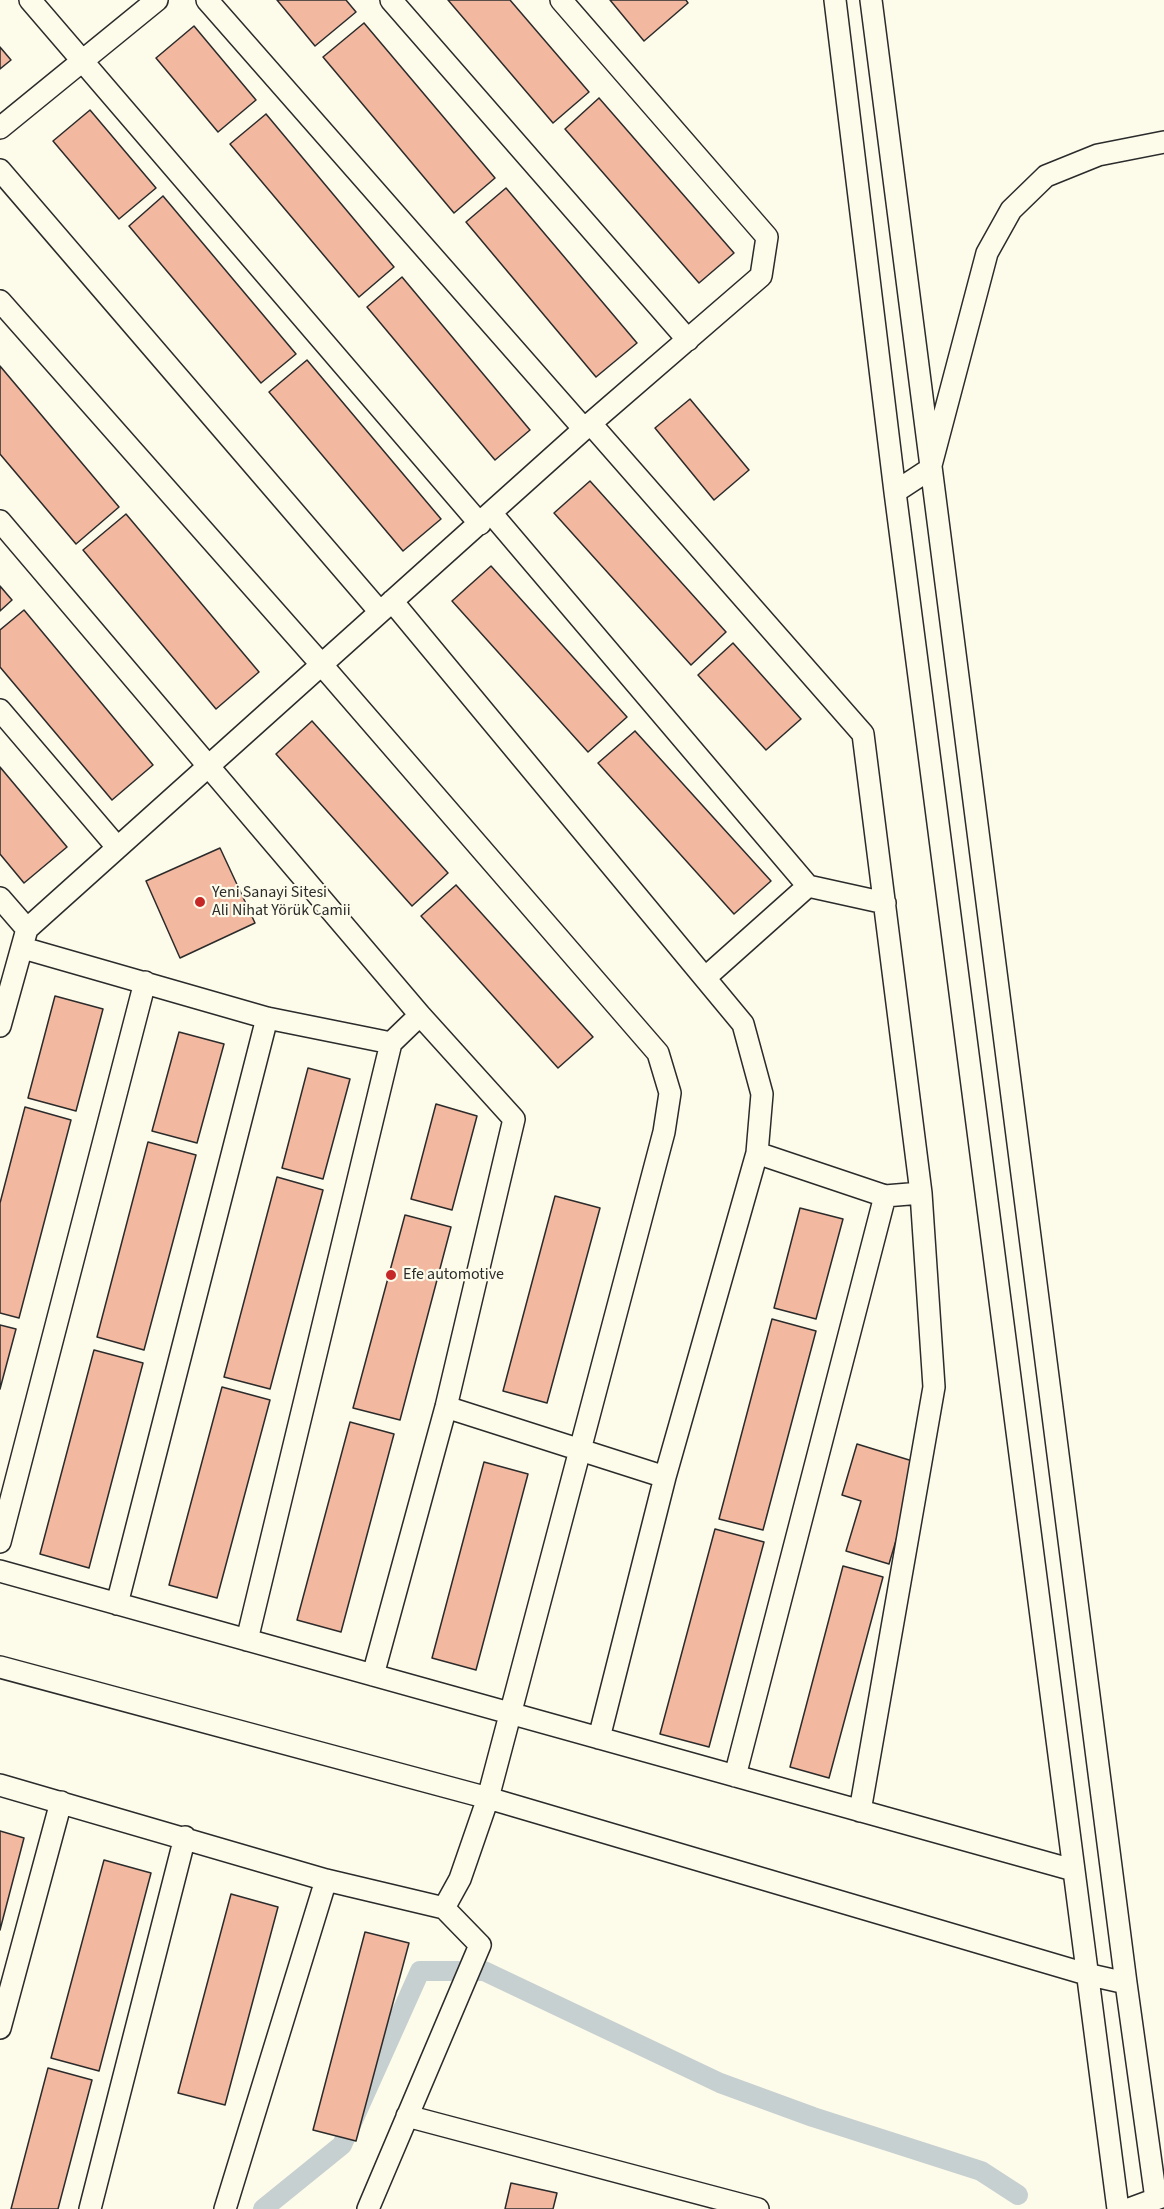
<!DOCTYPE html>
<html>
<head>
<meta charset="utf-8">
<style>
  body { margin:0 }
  canvas { display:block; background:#fdfbea }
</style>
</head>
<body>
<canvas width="1164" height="2209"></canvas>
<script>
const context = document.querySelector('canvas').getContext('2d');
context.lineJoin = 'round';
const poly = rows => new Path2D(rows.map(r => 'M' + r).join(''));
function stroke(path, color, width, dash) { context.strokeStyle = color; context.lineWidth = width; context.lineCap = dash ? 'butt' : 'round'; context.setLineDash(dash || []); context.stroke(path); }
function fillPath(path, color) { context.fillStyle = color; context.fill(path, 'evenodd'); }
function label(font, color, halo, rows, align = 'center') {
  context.font = font + ' "Source Sans 3",sans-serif'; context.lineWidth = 4.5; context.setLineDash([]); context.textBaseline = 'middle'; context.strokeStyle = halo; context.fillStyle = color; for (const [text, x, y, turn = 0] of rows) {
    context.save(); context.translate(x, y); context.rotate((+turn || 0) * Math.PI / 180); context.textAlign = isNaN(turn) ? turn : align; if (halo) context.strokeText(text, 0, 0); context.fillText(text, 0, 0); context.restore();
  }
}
stroke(poly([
  [263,2209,342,2145,420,1971,484,1971,720,2083,813,2117,981,2171,1018,2195]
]), '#c7d0d0', 20);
const building = poly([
  [277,0,346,0,356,12,315,46,277,0],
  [448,0,510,0,589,92,553,123,448,0],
  [610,0,686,0,688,3,644,41,610,0],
  [364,23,495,178,454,213,323,57,364,23],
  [194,26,256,100,218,132,156,58,194,26],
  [0,47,11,60,0,69,0,47],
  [599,98,734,253,699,283,565,129,599,98],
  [90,110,156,188,119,219,53,141,90,110],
  [266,114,394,267,359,297,230,144,266,114],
  [506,188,637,343,596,377,466,222,506,188],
  [163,196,296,354,261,383,129,226,163,196],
  [402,277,530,430,495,460,367,307,402,277],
  [307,360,441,519,403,551,269,392,307,360],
  [0,366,119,507,76,544,0,454,0,366],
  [690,399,749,470,714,500,655,428,690,399],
  [590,481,726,632,691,665,554,513,590,481],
  [126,514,259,672,216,709,83,550,126,514],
  [491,566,627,717,588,752,452,601,491,566],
  [0,586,12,600,0,611,0,586],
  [24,610,153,765,112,800,0,667,0,630,24,610],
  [733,643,801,719,766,750,698,675,733,643],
  [312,721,448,873,412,906,276,754,312,721],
  [635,731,771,881,734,914,598,763,635,731],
  [0,767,67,847,24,883,0,854,0,767],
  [220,848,255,923,180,958,146,881,220,848],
  [456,885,593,1037,558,1068,421,916,456,885],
  [55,996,103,1009,76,1111,28,1098,55,996],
  [179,1032,224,1044,197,1143,152,1131,179,1032],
  [308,1068,350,1079,323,1179,282,1168,308,1068],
  [436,1104,477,1116,452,1210,411,1199,436,1104],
  [25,1107,71,1120,19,1318,0,1313,0,1203,25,1107],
  [148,1142,196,1155,144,1350,97,1337,148,1142],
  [277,1177,323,1190,270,1389,224,1377,277,1177],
  [555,1196,600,1208,547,1403,503,1391,555,1196],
  [800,1208,843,1219,816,1319,774,1308,800,1208],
  [405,1215,451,1227,400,1420,353,1408,405,1215],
  [772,1319,816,1331,763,1530,719,1519,772,1319],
  [0,1325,16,1329,0,1389,0,1325],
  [94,1350,143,1363,89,1568,40,1554,94,1350],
  [222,1387,270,1400,217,1598,169,1585,222,1387],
  [350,1422,394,1434,341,1632,297,1620,350,1422],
  [857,1444,919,1463,889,1564,846,1551,861,1501,842,1495,857,1444],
  [484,1462,528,1474,476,1670,432,1658,484,1462],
  [715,1529,764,1542,709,1747,660,1734,715,1529],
  [843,1566,883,1577,829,1778,790,1767,843,1566],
  [0,1831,24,1838,0,1930,0,1831],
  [104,1860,151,1873,99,2071,51,2058,104,1860],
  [231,1894,278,1907,225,2105,178,2093,231,1894],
  [365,1932,409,1943,356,2141,313,2130,365,1932],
  [48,2068,92,2080,58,2209,11,2209,48,2068],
  [511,2183,557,2193,553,2209,505,2209,511,2183]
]);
fillPath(building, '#f2b8a0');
stroke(building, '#2b2b2b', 1.5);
const minor = poly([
  [30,0,480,524],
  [207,0,584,429],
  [391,0,688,340],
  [835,0,895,492,1118,2209],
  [871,0,1126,1983,1156,2199],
  [0,128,157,0],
  [0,170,380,612],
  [0,301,321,664,658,1053,670,1093,664,1132,488,1798,460,1879,444,1908],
  [591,424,863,734,921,1193,934,1387,860,1811],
  [895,492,930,469,987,253,1011,210,1046,176,1098,155,1164,142],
  [492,514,808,886,885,903],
  [0,521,420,1015,514,1119,446,1407,373,1675],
  [392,601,743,1024,762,1094,757,1153,665,1477,599,1738],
  [0,710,117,847],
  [0,898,27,929],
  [23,948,267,1018,391,1043,420,1015],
  [706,977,808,886],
  [0,1026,27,929,584,429,761,276,767,237,561,0],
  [757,1153,885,1196,921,1193],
  [446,1407,665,1477],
  [0,1542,145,982],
  [0,1571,1073,1870],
  [117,1604,267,1018],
  [247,1640,391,1043],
  [0,1667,488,1798,1086,1974,1126,1983],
  [735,1776,885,1196],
  [0,1785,326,1880,444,1908,480,1945,368,2209],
  [0,2028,61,1802],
  [407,2116,758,2209],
  [90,2209,185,1837],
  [225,2209,326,1880],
  [1129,2209,1164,2196]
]);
stroke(minor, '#2b2b2b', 24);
stroke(minor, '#fdfbea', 21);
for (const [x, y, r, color] of [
  [200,902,6,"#c62828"],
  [391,1275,6,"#c62828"]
]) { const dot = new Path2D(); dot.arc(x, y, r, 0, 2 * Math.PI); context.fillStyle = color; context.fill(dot); stroke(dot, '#fdfbea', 2); }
label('16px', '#2b2b2b', '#fdfbea', [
  ["Yeni Sanayi Sitesi",212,893],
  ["Ali Nihat Yörük Camii",212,911],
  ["Efe automotive",403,1275]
], 'left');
</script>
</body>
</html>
